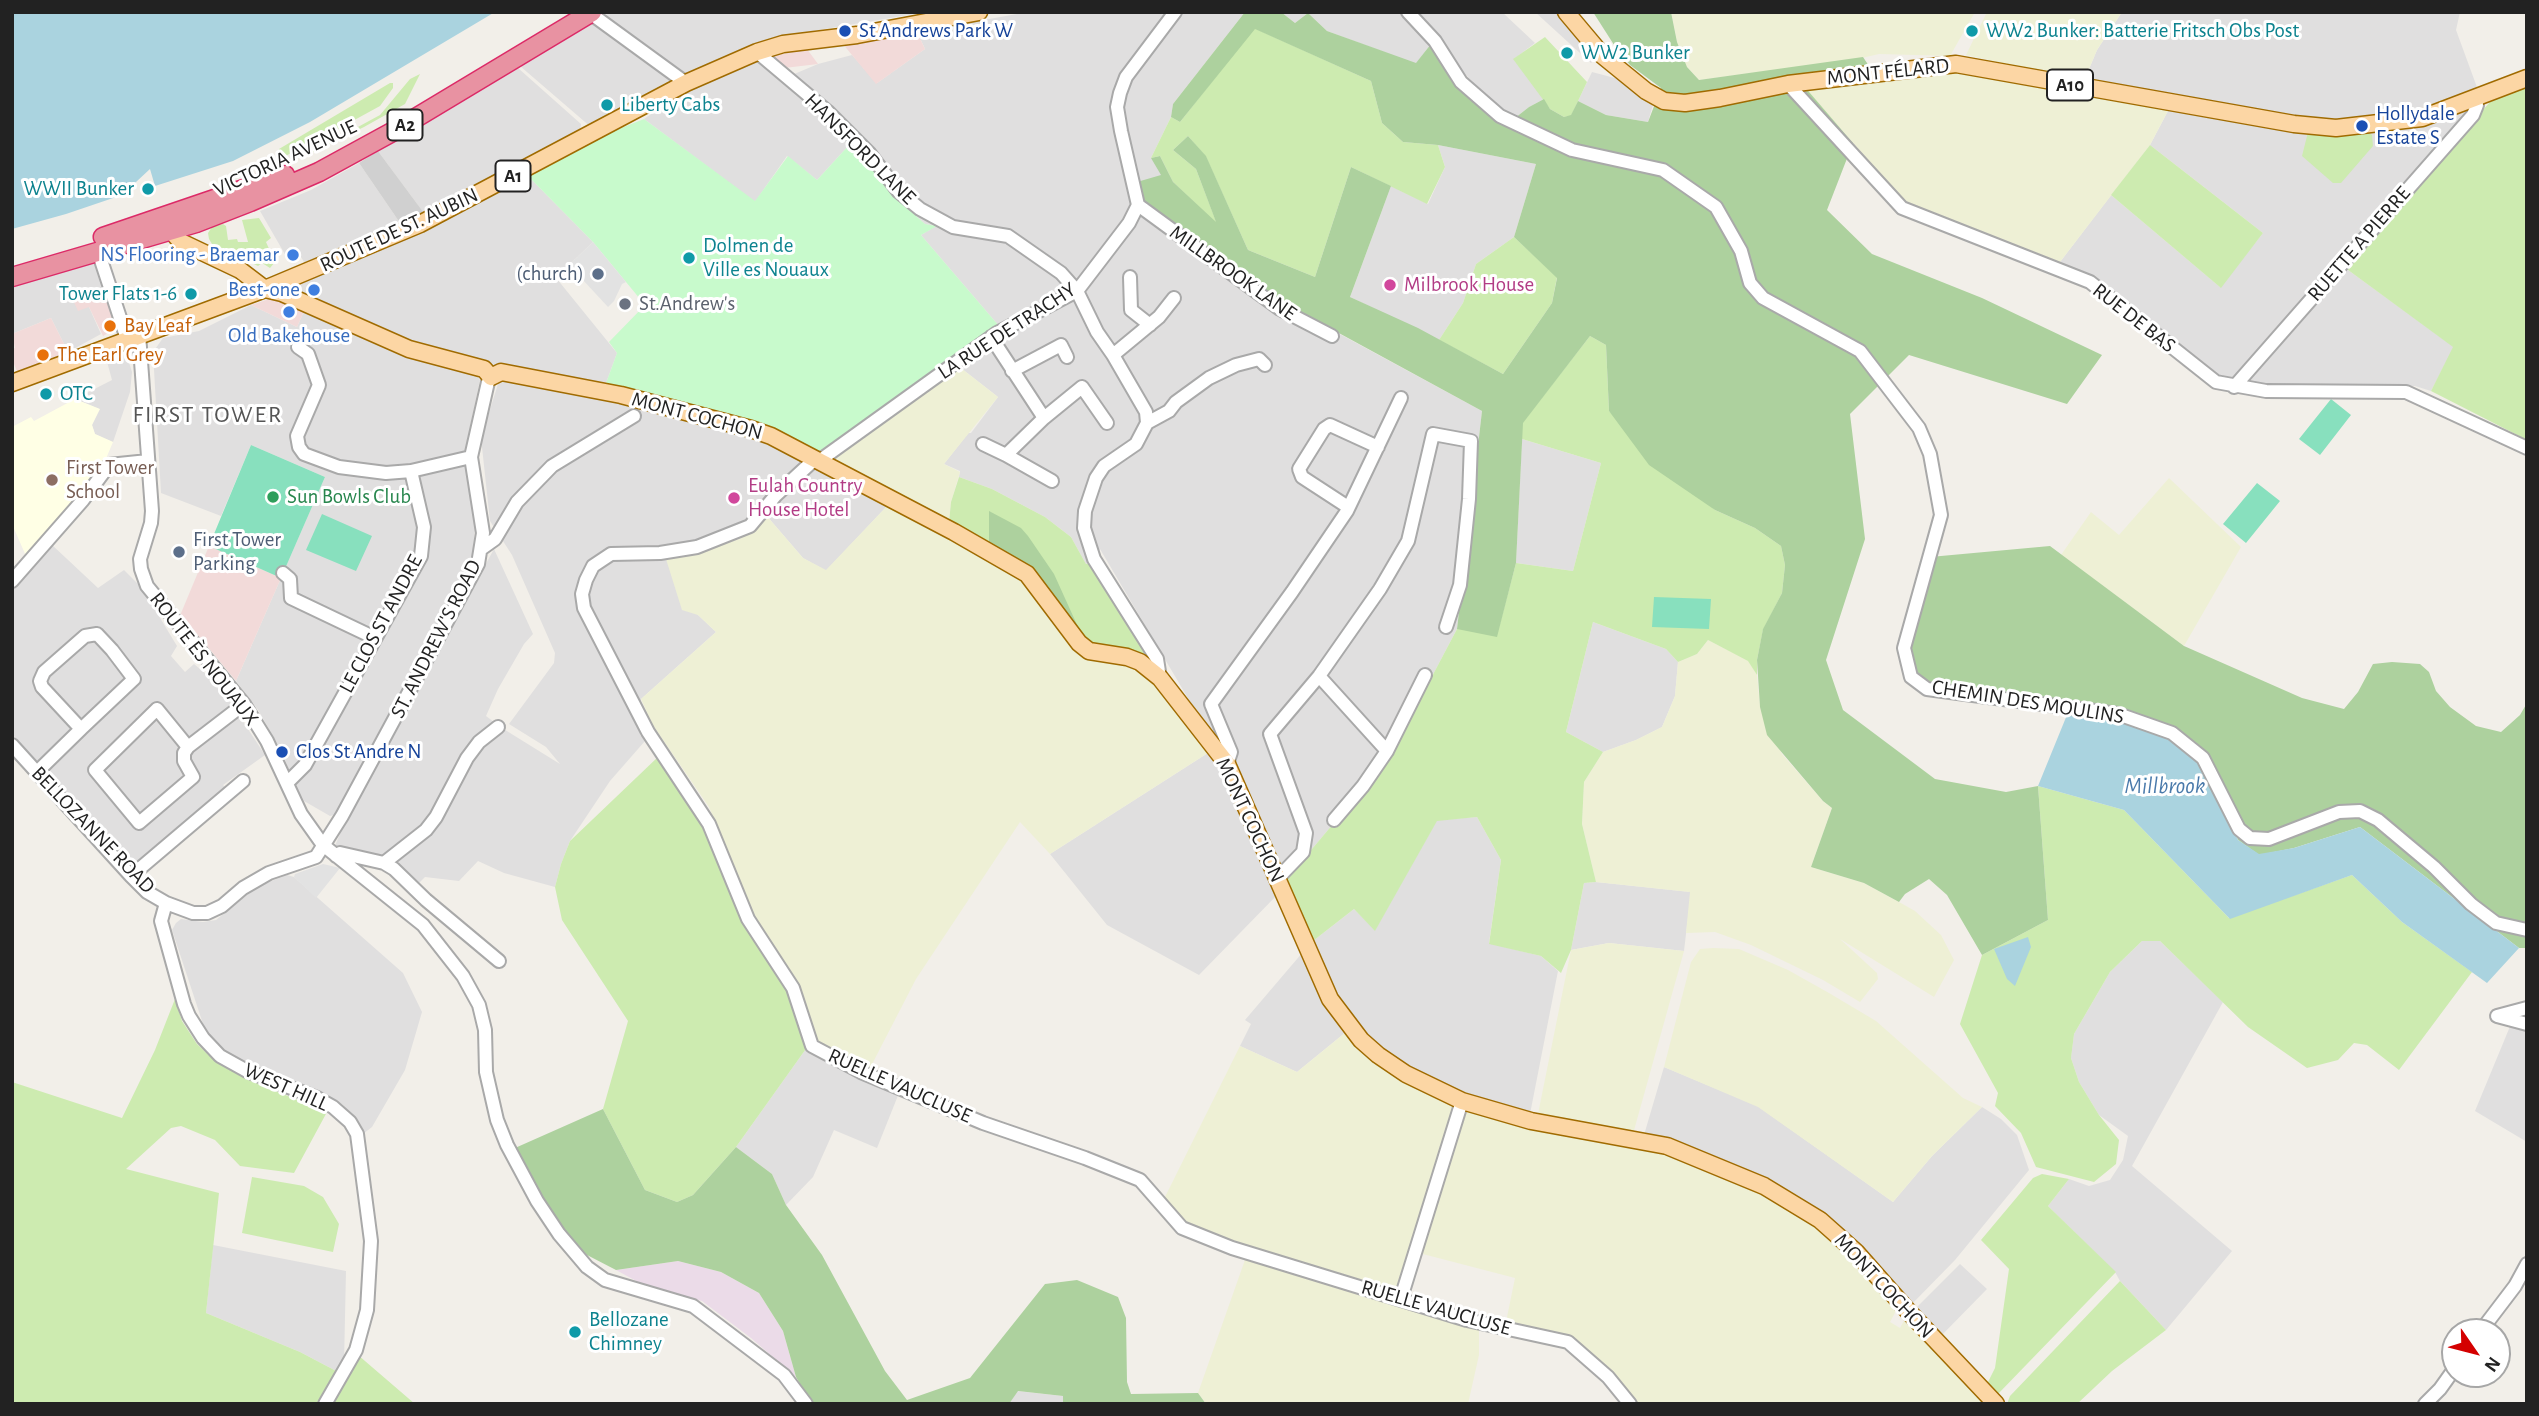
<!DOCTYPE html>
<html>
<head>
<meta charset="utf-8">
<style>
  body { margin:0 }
  #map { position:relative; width:2539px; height:1416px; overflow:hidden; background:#f2efe9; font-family:"Alegreya Sans",sans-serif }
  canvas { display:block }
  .frame { position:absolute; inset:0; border:14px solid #222; pointer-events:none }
  .north { position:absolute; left:2441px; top:1318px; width:70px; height:70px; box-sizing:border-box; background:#fff; border:2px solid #a7a7a7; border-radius:50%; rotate:125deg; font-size:19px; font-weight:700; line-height:28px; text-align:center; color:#222 }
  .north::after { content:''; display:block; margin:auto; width:24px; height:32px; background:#d40000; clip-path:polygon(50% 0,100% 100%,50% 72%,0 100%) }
</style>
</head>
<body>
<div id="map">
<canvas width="2539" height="1416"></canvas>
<div class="frame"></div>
<div class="north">N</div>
</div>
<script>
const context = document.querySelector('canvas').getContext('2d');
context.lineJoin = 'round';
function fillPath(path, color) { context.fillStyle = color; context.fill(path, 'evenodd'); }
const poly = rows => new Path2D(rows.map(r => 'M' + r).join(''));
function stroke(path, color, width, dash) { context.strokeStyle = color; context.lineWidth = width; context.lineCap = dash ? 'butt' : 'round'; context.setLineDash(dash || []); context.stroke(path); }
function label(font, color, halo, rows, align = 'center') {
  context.font = font + ' "Alegreya Sans",sans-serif'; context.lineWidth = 6; context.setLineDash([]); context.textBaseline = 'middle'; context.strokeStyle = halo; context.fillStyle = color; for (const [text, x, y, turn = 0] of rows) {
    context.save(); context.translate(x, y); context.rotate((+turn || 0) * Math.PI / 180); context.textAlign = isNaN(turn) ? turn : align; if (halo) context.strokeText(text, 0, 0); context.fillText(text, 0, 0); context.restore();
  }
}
fillPath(poly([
  [610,12,926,12,789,35,706,66,592,128,520,66],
  [1028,12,1245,12,1173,104,1171,117,1151,158,1336,332,1482,411,1457,629,1390,756,1286,880,1237,765,1189,700,1100,549,1094,559,1086,564,1071,537,1045,517,992,489,959,477,960,471,944,464,968,433,971,433,998,397,957,365,999,326,921,235,936,226,925,224,916,216,850,144,817,180,787,156,755,202,644,119,673,99,756,60,780,80,818,64,852,55,877,83,925,49,917,32],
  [1281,12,1399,12,1431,44,1416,64,1327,31,1308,13,1295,23],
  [1418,12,1502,12,1535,43,1514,59,1544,99,1529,107,1515,118,1492,105,1454,61,1450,52],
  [1535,12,1560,12,1597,57,1591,63],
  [2122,12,2460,12,2456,30,2478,90,2419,113,2335,123,2084,81,2097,50],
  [518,68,581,124,580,131,424,213,378,151],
  [1592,72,1626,81,1654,101,1648,122,1606,115,1578,101],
  [2470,107,2469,115,2236,379,2211,373,2096,277,2060,262,2111,195,2220,287,2263,233,2150,145,2169,109,2321,135,2379,131],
  [1438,145,1536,164,1514,237,1476,264,1463,303,1439,340,1350,297,1391,186,1428,204,1445,167],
  [359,163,400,223,306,265,301,257,290,263,260,211,311,190],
  [528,176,593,242,569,265,557,279,617,353,605,386,489,365,415,345,285,287],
  [96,260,105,289,73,297,89,307,101,334,68,352,51,318,12,334,12,287],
  [2344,267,2454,347,2431,391,2415,386,2275,386,2241,384],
  [251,305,297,327,305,309,475,374,480,380,465,450,475,529,472,561,455,595,337,814,330,816,304,801,292,778,282,752,258,710,236,681,325,477,251,445,221,516,161,493,153,352,163,338,199,331],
  [122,354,127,356,132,372,130,392,113,442,95,434,92,425,99,409,75,399,112,380,106,358],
  [505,380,639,406,737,431,809,464,888,505,826,571,803,558,766,515,739,532,667,559,698,615,716,632,641,699,640,735,645,741,610,781,570,841,561,864,555,887,504,873,478,861,459,881,425,877,417,885,335,846,344,824,494,549,533,634,524,644,498,689,486,716,502,728,560,764,546,747,509,724,554,663,555,653,512,555,490,521,481,438,498,384],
  [1522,439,1601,463,1573,571,1516,563],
  [51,544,98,588,124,570,142,588,177,646,171,656,185,672,194,664,219,685,265,755,223,785,227,789,138,865,131,864,49,776,49,769,38,763,12,734,12,590],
  [1593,622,1666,649,1678,662,1675,696,1662,727,1636,740,1603,752,1566,732],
  [1211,751,1227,774,1279,893,1199,975,1107,925,1050,854],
  [1477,817,1501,860,1489,943,1541,956,1558,971,1530,1114,1469,1098,1413,1071,1378,1046,1352,1019,1327,977,1313,941,1354,909,1375,930,1437,820],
  [287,875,294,877,403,973,422,1012,405,1070,372,1127,363,1134,362,1127,343,1105,324,1093,269,1074,222,1050,205,1030,172,930,176,923,181,919,203,922,216,920,258,886],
  [1596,882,1691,892,1684,951,1609,943,1571,950,1584,883],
  [2142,941,2160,941,2223,1002,2132,1166,2232,1251,2166,1330,2120,1281,2115,1272,2048,1206,2069,1179,2089,1186,2110,1180,2123,1160,2128,1136,2099,1115,2079,1082,2071,1058,2074,1034,2110,972],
  [1303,952,1346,1032,1297,1072,1240,1046,1251,1024,1245,1020],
  [2511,1024,2527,1030,2527,1142,2475,1111],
  [808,1046,899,1093,877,1148,834,1130,813,1177,786,1205,772,1174,736,1147],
  [1664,1067,1758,1106,1893,1202,1932,1156,1982,1107,2001,1119,2017,1135,2029,1170,1955,1260,1910,1306,1782,1188,1724,1161,1667,1141,1644,1135],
  [213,1245,346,1271,344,1363,338,1372,300,1352,206,1313],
  [1960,1264,1987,1289,1940,1337,1914,1310],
  [1017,1391,1063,1396,1063,1404,1009,1404]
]), '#e0dfdf');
fillPath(poly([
  [917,32,925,49,876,84,842,43],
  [807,49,818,64,784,68,772,56],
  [105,289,118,327,103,336,89,307,78,311,72,298],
  [272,298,305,309,297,327,251,305],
  [51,318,68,352,46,364,18,374,12,359,12,349,15,348,12,334],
  [209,546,281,578,236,681,207,646,179,618]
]), '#f2dad9');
fillPath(poly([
  [678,1261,721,1272,759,1293,783,1331,796,1377,751,1338,702,1301,651,1289,616,1270]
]), '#ebdbe8');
fillPath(poly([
  [75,399,100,409,92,425,95,434,113,442,105,461,80,499,26,556,12,524,12,427,31,417,34,421]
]), '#ffffe5');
fillPath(poly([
  [378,151,424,213,400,223,359,163]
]), '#d0d0d0');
fillPath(poly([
  [1671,12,1975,12,1950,56,1879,54,1853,60,1699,80,1687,67,1677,42],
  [1987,12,2122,12,2097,50,2084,81,1966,55],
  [1956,72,2169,109,2150,145,2060,262,1904,201,1804,87],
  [957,365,998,397,944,464,960,472,951,502,949,523,832,462,833,458],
  [2169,478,2241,547,2184,646,2061,555,2091,512,2119,535],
  [888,505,1021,578,1080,655,1137,669,1161,686,1211,751,1050,854,1020,822,916,979,869,1070,818,1043,796,981,756,921,709,807,652,724,641,699,716,632,698,615,682,610,666,559,740,539,766,515,803,558,826,570],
  [1708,640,1749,661,1757,675,1760,707,1782,754,1823,801,1832,808,1811,867,1864,883,1899,902,1915,911,1941,935,1954,960,1934,997,1840,939,1877,973,1878,979,1860,1002,1823,980,1751,945,1715,932,1686,933,1690,892,1596,882,1582,824,1584,782,1603,752,1636,740,1662,727,1675,696,1678,662,1697,654],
  [1609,943,1684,951,1633,1134,1538,1114,1571,950],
  [1713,948,1739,949,1788,970,1829,993,1876,1021,1963,1098,1982,1107,1932,1156,1893,1202,1758,1107,1664,1067,1691,962,1700,949],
  [1346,1032,1454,1104,1400,1284,1393,1293,1187,1226,1164,1199,1240,1046,1297,1072],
  [1462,1107,1667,1154,1760,1191,1831,1238,1864,1269,1898,1307,1890,1322,1900,1328,1906,1317,1989,1404,1638,1404,1619,1381,1584,1348,1562,1336,1506,1322,1515,1278,1419,1253],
  [1246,1257,1479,1329,1479,1355,1468,1404,1206,1404,1198,1393]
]), '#eef0d5');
fillPath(poly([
  [1254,28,1371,81,1382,123,1403,142,1438,145,1445,167,1427,204,1351,167,1315,277,1248,250,1206,157,1188,136,1173,150,1196,169,1217,224,1173,182,1160,156,1151,158,1171,117,1180,122],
  [1545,37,1587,82,1571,116,1564,117,1550,109,1513,59],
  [420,74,405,104,364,127,299,159,380,115,410,79],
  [390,83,393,83,393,88,380,106,338,129,329,128,321,133,319,137,284,157,282,155,279,149],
  [2527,85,2527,440,2431,391,2453,347,2344,267,2490,102],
  [2367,131,2372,135,2373,146,2341,183,2333,183,2302,156,2308,132,2321,135],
  [2150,145,2263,233,2221,288,2111,195],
  [259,218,271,238,266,242,275,262,270,268,262,263,258,266,212,244,209,239,208,233,212,227,223,224,226,226,228,240,237,239,238,242,248,242,242,220],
  [1514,237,1557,277,1552,303,1503,374,1439,340,1463,303,1476,264],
  [1590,336,1606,345,1609,411,1715,510,1755,528,1781,546,1785,565,1782,593,1763,630,1757,660,1757,675,1748,661,1708,640,1697,654,1678,662,1666,649,1593,622,1566,732,1603,752,1584,782,1582,824,1596,882,1584,883,1571,950,1561,973,1541,956,1489,944,1501,860,1477,817,1437,821,1375,931,1354,909,1313,941,1286,880,1390,756,1457,629,1499,627,1516,563,1573,571,1601,463,1522,439,1522,423],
  [959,477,992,489,1045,517,1071,537,1086,564,1093,562,1148,653,1148,660,1089,642,1032,567,949,523,951,502],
  [659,756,706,826,789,990,808,1046,736,1147,693,1195,677,1202,645,1190,603,1109,628,1021,562,920,555,887,561,864,570,841],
  [2038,786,2124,810,2229,918,2352,875,2402,922,2472,972,2399,1070,2367,1045,2354,1043,2338,1060,2307,1068,2248,1027,2160,941,2142,941,2110,972,2074,1034,2071,1058,2079,1082,2099,1115,2119,1140,2116,1164,2094,1182,2036,1167,2021,1133,1995,1106,1998,1093,1960,1024,1982,955,2048,920],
  [175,999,182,1021,197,1044,215,1061,256,1083,327,1112,294,1173,240,1166,215,1140,181,1126,171,1128,126,1169,219,1193,206,1313,300,1352,338,1372,319,1404,12,1404,12,1082,122,1118,155,1050],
  [2042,1174,2069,1179,2048,1206,2116,1272,1998,1394,1989,1387,1988,1382,1995,1368,2009,1269,1981,1240,2033,1178],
  [252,1177,304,1186,323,1197,339,1224,333,1252,242,1233],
  [2120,1281,2166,1330,2112,1371,2077,1404,2007,1404,2010,1396],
  [358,1355,415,1404,329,1404]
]), '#cdebb0');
fillPath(poly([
  [1245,12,1281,12,1295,23,1308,13,1327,31,1416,63,1431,44,1469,94,1515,118,1529,107,1544,99,1550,109,1564,117,1571,115,1578,101,1606,115,1648,122,1661,88,1630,65,1616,48,1593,12,1671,12,1677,42,1687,67,1699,80,1863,57,1869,66,1797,78,1853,143,1827,210,1872,254,1982,298,2102,355,2067,404,1909,355,1850,414,1865,539,1826,660,1843,710,1935,779,2006,792,2038,786,2048,920,1982,955,1947,895,1929,879,1905,894,1899,902,1864,883,1811,867,1832,808,1823,801,1767,735,1760,707,1757,660,1763,629,1782,593,1785,565,1781,546,1755,528,1715,510,1649,465,1609,411,1606,345,1590,336,1523,423,1516,563,1497,637,1457,629,1482,411,1247,283,1142,204,1137,182,1161,175,1151,158,1160,156,1173,182,1216,222,1196,169,1173,150,1188,136,1206,156,1248,250,1315,277,1351,167,1391,186,1350,297,1418,328,1503,374,1552,303,1557,278,1514,237,1536,164,1438,145,1403,142,1382,123,1371,81,1255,29,1180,122,1171,117,1173,104],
  [989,511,1021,528,1028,536,1054,574,1078,627,1032,567,989,544],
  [2050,546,2184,646,2302,698,2344,709,2358,692,2373,664,2392,662,2420,664,2429,672,2436,691,2450,707,2476,726,2501,732,2520,715,2527,703,2527,948,2519,948,2360,827,2294,848,2259,855,2238,840,2203,758,2118,714,1927,689,1911,677,1904,648,1930,557],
  [603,1109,645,1190,677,1202,693,1195,736,1147,772,1174,786,1205,822,1255,885,1371,907,1400,970,1378,1045,1284,1077,1280,1118,1297,1126,1318,1127,1382,1131,1394,1198,1393,1206,1404,1063,1404,1063,1396,1018,1391,1009,1404,812,1404,796,1377,783,1331,759,1293,721,1272,678,1261,616,1270,587,1255,567,1236,539,1197,515,1148]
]), '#add19e');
fillPath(poly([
  [644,119,755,201,788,156,817,180,850,144,916,216,925,224,937,226,921,235,999,326,820,455,605,386,617,353,609,342,645,305,593,242,528,176,611,132]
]), '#c8facc');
fillPath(poly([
  [2331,399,2351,415,2320,455,2299,439],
  [251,445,325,477,281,578,209,546],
  [2257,483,2280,501,2246,543,2223,524],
  [322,514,372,536,356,571,306,550],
  [1654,597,1711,599,1709,629,1652,627]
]), '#88e0be');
fillPath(poly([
  [593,242,626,282,622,284,614,301,608,307,569,265],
  [323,864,340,868,316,898,294,877,295,874]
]), '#e2e2e2');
fillPath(poly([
  [12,12,495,12,310,122,233,161,155,186,150,169,122,195,66,214,12,229],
  [2069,710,2124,716,2172,733,2203,758,2238,840,2259,854,2294,848,2360,827,2519,948,2487,983,2402,922,2352,875,2230,919,2124,810,2038,786],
  [2028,937,2031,947,2015,986,2007,979,1994,949]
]), '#aad3df');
const minor = poly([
  [1408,12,1435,41,1461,82,1500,116,1572,150,1663,170,1716,207,1741,251,1750,283,1763,298,1860,351,1919,428,1930,454,1941,515,1904,648,1911,677,1927,689,2118,714,2172,733,2203,758,2239,829,2250,838,2269,839,2339,812,2360,811,2378,820,2434,867,2471,904,2496,923,2527,930],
  [590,13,686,83],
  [757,52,827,111,870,154,898,191,920,209,953,227,1008,236,1061,273,1077,291,1097,332,1113,355,1146,412,1147,423,1136,444,1104,466,1096,478,1085,511,1084,528,1094,559,1157,659,1160,678],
  [1788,84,1902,208,2090,282,2216,382,2266,391,2406,392,2527,448],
  [1138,205,1280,309,1332,336],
  [98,251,127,339],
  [1130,277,1131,310,1150,325],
  [139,334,152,511,151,523,140,559,141,569,147,586,244,704,267,741,301,814,323,845,423,925,463,976,479,1005,485,1030,486,1072,497,1120,507,1145,537,1201,559,1234,587,1267,605,1280,693,1306,784,1375,806,1404],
  [991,337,1044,418,1006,455,1052,481],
  [298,347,308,354,319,385,297,436,299,447,304,454,339,467,386,473,411,471],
  [1113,355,1159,317,1174,298],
  [1012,371,1061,345,1067,357],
  [2234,387,2473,115,2477,105,2476,99],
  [1044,418,1082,387,1107,423],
  [1147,423,1169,411,1176,402,1209,378,1236,365,1259,359,1265,365],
  [983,444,1006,455],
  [815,459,776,495,750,526,697,547,660,553,611,554,593,566,586,580,582,594,584,608,648,732,709,824,748,919,793,988,812,1046,861,1072,983,1123,1085,1158,1140,1180,1182,1228,1232,1248,1467,1320,1568,1342,1608,1377,1630,1404],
  [819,461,997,333,1077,291,1129,223,1138,205,1121,131,1117,107,1120,93,1126,77,1175,12],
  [1348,507,1302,477,1299,469,1324,429,1330,425,1378,447],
  [481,549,495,539,517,502,552,466,634,416],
  [283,573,290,579,291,598,375,638],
  [12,581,83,500,109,465,148,461],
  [1319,676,1387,751],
  [12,745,131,876,147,892,166,903,193,913,207,913,222,906,243,888,269,873,316,857,342,816,478,564,483,533,471,457,488,382,491,377],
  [188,747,157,709,95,770,139,823,193,777,184,761,184,753,188,747,244,704],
  [1227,764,1231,752,1211,704,1292,592,1347,511,1401,398],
  [37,772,81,729,42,687,40,681,44,672,85,636,97,634,112,650,134,679,81,729],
  [287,783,305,765,421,556,424,527,411,471,471,457],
  [1334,820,1363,786,1387,751,1425,675],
  [336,856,340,853,384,863,394,869,426,900,499,961],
  [384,863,426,830,436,817,467,758,479,742,498,727],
  [131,876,243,781],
  [1278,878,1303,852,1306,833,1270,734,1319,676,1380,589,1408,541,1433,434,1471,441,1469,499,1460,585,1446,627],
  [166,903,161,921,184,1004,189,1016,203,1038,220,1056,247,1071,317,1098,333,1107,350,1122,357,1134,371,1241,367,1310,356,1350,325,1404],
  [2527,1008,2497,1016,2527,1024],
  [1401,1298,1462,1101],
  [2480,1332,2515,1286,2527,1264],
  [2425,1404,2440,1389,2455,1368]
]);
const major = poly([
  [1566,12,1603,56,1646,91,1664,101,1685,103,1720,98,1788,84,1956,64,2294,124,2336,128,2422,118,2527,78],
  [170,229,181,242,240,270,265,289,282,293,409,349,484,369,491,377,501,372,621,395,751,429,771,436,954,532,1027,574,1079,643,1089,651,1127,657,1140,662,1160,678,1227,764,1330,999,1361,1040,1378,1055,1406,1074,1462,1101,1531,1121,1667,1146,1764,1186,1820,1220,1856,1252,1908,1311,1996,1404],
  [12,383,265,289,420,224,686,83,757,52,783,44,857,35,979,12]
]);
const highway = poly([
  [103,237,285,175],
  [12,277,196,223,250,202,319,172,394,131,592,12]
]);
stroke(minor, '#a9a9a9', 16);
stroke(major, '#a06b00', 19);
stroke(highway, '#dc2a67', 21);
stroke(minor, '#fff', 12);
stroke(major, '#fcd6a4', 16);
stroke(highway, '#e892a2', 18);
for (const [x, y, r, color] of [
  [845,31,7,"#1a4fb4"],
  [1972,31,7,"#0f9aa8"],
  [1567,53,7,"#0f9aa8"],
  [607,105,7,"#0f9aa8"],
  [2362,126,7,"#1a4fb4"],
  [148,189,7,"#0f9aa8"],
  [293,255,7,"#3f7fe0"],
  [689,258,7,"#0f9aa8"],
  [598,274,7,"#5c6f8a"],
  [1390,285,7,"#d1479c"],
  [314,290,7,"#3f7fe0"],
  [191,294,7,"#0f9aa8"],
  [625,304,7,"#6b7280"],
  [289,312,7,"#3f7fe0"],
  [110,326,7,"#e8710a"],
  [43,355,7,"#e8710a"],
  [46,394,7,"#0f9aa8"],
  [52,480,7,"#8d6e63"],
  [273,497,7,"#2e9e5b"],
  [734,498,7,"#d1479c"],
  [179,552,7,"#5c6f8a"],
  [282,752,7,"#1a4fb4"],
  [575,1332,7,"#0f9aa8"]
]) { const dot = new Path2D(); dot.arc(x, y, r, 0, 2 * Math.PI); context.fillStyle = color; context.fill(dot); stroke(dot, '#fff', 2.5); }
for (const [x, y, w] of [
  [2070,85,46],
  [405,125,35],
  [513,176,35]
]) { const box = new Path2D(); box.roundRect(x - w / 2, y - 15.5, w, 31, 5); context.fillStyle = '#fff'; context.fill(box); stroke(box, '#222', 2); }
label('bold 19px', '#222', null, [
  ["A10",2070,85],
  ["A2",405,125],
  ["A1",513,176]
]);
label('21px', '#164399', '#fff', [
  ["St Andrews Park W",859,31],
  ["Hollydale",2376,114],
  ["Estate S",2376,138],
  ["Clos St Andre N",296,752]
], 'left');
label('21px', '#0d838f', '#fff', [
  ["WW2 Bunker: Batterie Fritsch Obs Post",1986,31],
  ["WW2 Bunker",1581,53],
  ["Liberty Cabs",621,105],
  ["WWII Bunker",134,189,"right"],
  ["Dolmen de",703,246],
  ["Ville es Nouaux",703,270],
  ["Tower Flats 1-6",177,294,"right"],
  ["OTC",60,394],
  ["Bellozane",589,1320],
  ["Chimney",589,1344]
], 'left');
label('21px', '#222', '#fff', [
  ["MONT FÉLARD",1888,72,-6],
  ["HANSFORD LANE",860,149,45],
  ["VICTORIA AVENUE",285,158,-25],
  ["ROUTE DE ST. AUBIN",399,230,-25],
  ["RUETTE A PIERRE",2359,244,-49],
  ["MILLBROOK LANE",1233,273,35],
  ["RUE DE BAS",2134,318,38],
  ["LA RUE DE TRACHY",1007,331,-33],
  ["MONT COCHON",697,416,15],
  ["LE CLOS ST ANDRE",381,624,-62],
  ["ST. ANDREW'S ROAD",436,639,-63],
  ["ROUTE ÈS NOUAUX",204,659,52],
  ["CHEMIN DES MOULINS",2028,702,9],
  ["MONT COCHON",1250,820,65],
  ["BELLOZANNE ROAD",93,830,46],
  ["RUELLE VAUCLUSE",900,1086,24],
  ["WEST HILL",286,1087,24],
  ["MONT COCHON",1884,1286,47],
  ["RUELLE VAUCLUSE",1436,1308,16]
]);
label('21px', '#366cbe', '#fff', [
  ["NS Flooring - Braemar",279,255],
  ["Best-one",300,290],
  ["Old Bakehouse",289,336,"center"]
], 'right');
label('21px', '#4e5e75', '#fff', [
  ["(church)",584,274],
  ["First Tower",193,540,"left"],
  ["Parking",193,564,"left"]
], 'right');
label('21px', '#b23c85', '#fff', [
  ["Milbrook House",1404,285],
  ["Eulah Country",748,486],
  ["House Hotel",748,510]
], 'left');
label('21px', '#5b616d', '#fff', [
  ["St.Andrew's",639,304]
], 'left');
label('21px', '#c56008', '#fff', [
  ["Bay Leaf",124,326],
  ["The Earl Grey",57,355]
], 'left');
label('21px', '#785e54', '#fff', [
  ["First Tower",66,468],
  ["School",66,492]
], 'left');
label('21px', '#27864d', '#fff', [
  ["Sun Bowls Club",287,497]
], 'left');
label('italic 23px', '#4a7aab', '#fff', [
  ["Millbrook",2165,786]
]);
context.letterSpacing = '2px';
label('24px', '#555', '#fff', [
  ["FIRST TOWER",208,415]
]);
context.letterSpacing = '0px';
</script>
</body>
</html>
